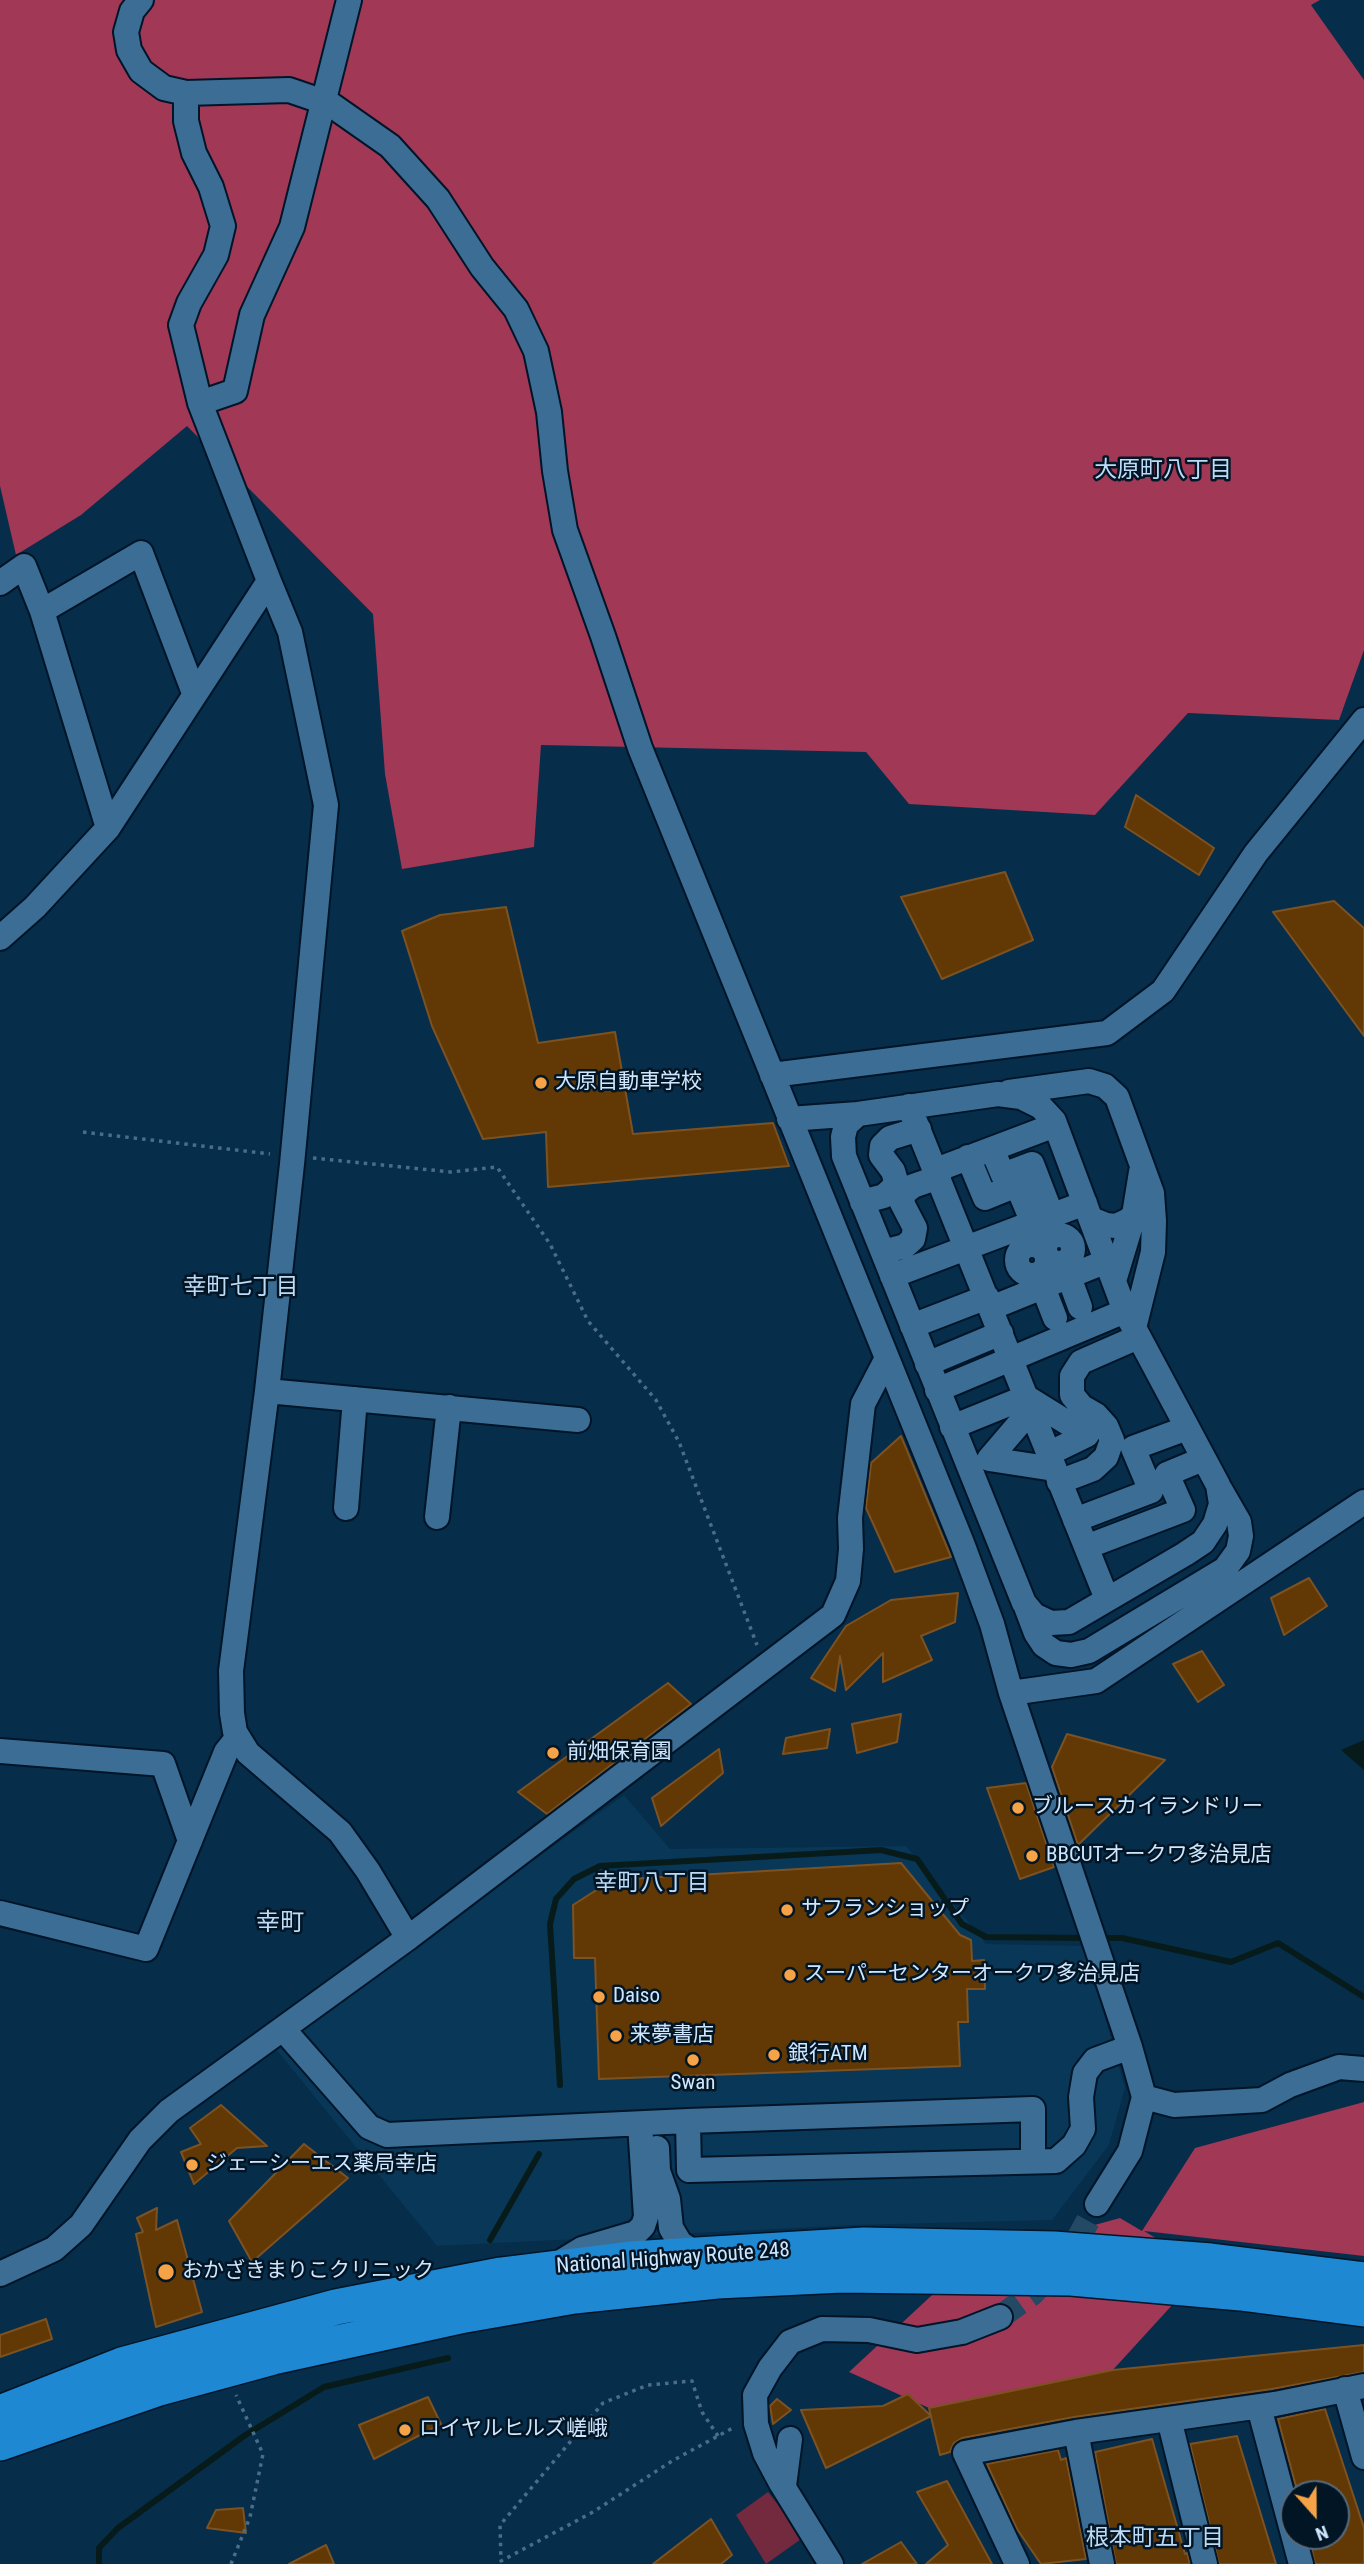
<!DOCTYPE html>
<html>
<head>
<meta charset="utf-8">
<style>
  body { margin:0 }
  #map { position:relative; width:1364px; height:2564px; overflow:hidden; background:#062d4a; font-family:"Roboto Condensed",sans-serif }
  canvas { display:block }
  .north { position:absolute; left:1280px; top:2480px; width:70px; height:70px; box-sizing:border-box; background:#021525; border:2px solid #54697c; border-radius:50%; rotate:159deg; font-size:19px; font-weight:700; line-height:28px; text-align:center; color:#cee7ff }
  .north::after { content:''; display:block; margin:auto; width:24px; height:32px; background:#f5a346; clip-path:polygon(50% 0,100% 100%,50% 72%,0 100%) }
</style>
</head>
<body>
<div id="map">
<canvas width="1364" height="2564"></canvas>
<div class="north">N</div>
</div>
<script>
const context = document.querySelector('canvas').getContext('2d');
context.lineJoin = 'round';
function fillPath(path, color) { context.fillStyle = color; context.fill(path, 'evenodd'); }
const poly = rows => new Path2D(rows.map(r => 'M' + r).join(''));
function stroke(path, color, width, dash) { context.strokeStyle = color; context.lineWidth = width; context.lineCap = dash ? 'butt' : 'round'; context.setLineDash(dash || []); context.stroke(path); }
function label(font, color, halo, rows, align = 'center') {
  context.font = font + ' "Roboto Condensed","Noto Sans JP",sans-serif'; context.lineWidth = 5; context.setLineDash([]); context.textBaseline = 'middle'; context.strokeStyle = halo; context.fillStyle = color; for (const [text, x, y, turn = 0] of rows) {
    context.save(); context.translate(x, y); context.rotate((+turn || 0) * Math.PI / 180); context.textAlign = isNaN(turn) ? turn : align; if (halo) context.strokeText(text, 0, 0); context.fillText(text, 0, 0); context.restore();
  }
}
fillPath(poly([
  [624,1795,670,1849,906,1846,986,1944,1085,1946,1125,2088,1109,2145,1052,2220,854,2225,437,2246,274,2047]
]), '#093758');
fillPath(poly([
  [768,2492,804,2537,766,2564,736,2515]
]), '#73293e');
fillPath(poly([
  [0,0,1320,0,1311,5,1364,80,1364,650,1339,720,1188,713,1095,815,909,804,866,752,541,745,534,847,402,869,385,774,373,614,187,426,81,515,16,555,0,486],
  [1364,2102,1364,2256,1144,2231,1206,2268,1090,2395,929,2408,849,2372,971,2259,1120,2218,1142,2231,1195,2148]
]), '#a03856');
fillPath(poly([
  [1364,1740,1364,1770,1341,1750]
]), '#071c1a');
stroke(poly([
  [1101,1938,1122,1938,1231,1962,1278,1943,1364,1997],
  [560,2085,550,1924,556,1899,574,1879,600,1866,881,1850,917,1859,962,1924,986,1937,1086,1938],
  [490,2240,539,2154],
  [99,2564,99,2548,118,2528,244,2436,324,2387,448,2358]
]), '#071c1a', 6);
const building = poly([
  [1136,795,1214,848,1199,875,1125,827,1136,795],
  [1005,872,1033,940,942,979,901,897,1005,872],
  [1334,901,1364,928,1364,1036,1273,912,1334,901],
  [506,907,538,1043,615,1032,633,1134,773,1123,789,1166,548,1187,546,1132,483,1139,432,1026,402,931,440,915,506,907],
  [901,1436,951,1557,895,1572,866,1508,871,1463,901,1436],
  [1309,1578,1327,1606,1284,1635,1271,1598,1309,1578],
  [958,1593,955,1622,921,1636,932,1660,883,1682,883,1653,846,1690,840,1656,835,1691,811,1678,846,1626,891,1600,958,1593],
  [1202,1651,1224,1685,1198,1702,1173,1664,1202,1651],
  [668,1683,691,1704,547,1814,518,1792,668,1683],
  [901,1714,897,1742,857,1753,852,1724,901,1714],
  [830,1729,827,1748,783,1754,786,1738,830,1729],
  [1067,1734,1165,1760,1078,1845,1052,1767,1067,1734],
  [719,1749,723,1773,661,1826,652,1798,719,1749],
  [1026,1783,1054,1867,1020,1879,987,1788,1026,1783],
  [901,1863,960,1935,971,1940,972,1961,984,1960,985,1989,967,1989,968,2022,958,2022,960,2066,599,2079,595,1958,574,1958,573,1905,612,1880,901,1863],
  [221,2105,267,2146,237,2148,194,2184,181,2152,201,2144,190,2128,221,2105],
  [304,2144,348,2178,252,2262,229,2221,304,2144],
  [157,2208,156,2230,177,2220,202,2312,156,2327,136,2234,143,2232,137,2218,157,2208],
  [46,2319,52,2339,0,2357,0,2335,46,2319],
  [1364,2345,1364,2372,1272,2389,1074,2417,962,2438,954,2443,950,2452,940,2455,929,2408,1113,2370,1364,2345],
  [908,2394,931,2416,826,2468,801,2410,883,2406,908,2394],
  [428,2397,441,2424,374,2459,359,2425,428,2397],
  [777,2399,791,2410,773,2424,770,2406,777,2399],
  [1325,2409,1364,2528,1364,2564,1315,2564,1309,2536,1336,2536,1336,2494,1298,2494,1278,2419,1325,2409],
  [1237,2436,1276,2564,1219,2564,1190,2444,1237,2436],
  [1152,2439,1185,2554,1187,2553,1190,2564,1116,2564,1095,2452,1152,2439],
  [1058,2450,1061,2460,1066,2458,1086,2559,1041,2564,1017,2529,987,2464,1058,2450],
  [947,2481,992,2564,926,2564,948,2545,917,2492,947,2481],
  [243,2508,246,2533,207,2528,216,2510,243,2508],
  [711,2519,732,2555,721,2564,653,2564,711,2519],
  [901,2542,917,2564,862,2564,901,2542],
  [326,2545,334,2564,289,2564,326,2545]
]);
fillPath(building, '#623904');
stroke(building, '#7c5223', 2);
stroke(poly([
  [1000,2317,1032,2294,1059,2265,1078,2239,1097,2204]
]), '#244965', 24, [24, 12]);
const minor = poly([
  [141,0,132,11,126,32,129,50,141,71,164,88,186,93,289,90,330,104,390,146,438,199,482,267,516,309,536,351,549,412,555,471,565,530,603,636,640,748,962,1543,992,1624,1011,1693,1130,2047,1144,2097,1130,2151,1097,2204],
  [186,93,186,121,194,153,211,187,223,226,216,255,189,303,181,325,200,403,269,581],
  [200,403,235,391,252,315,292,227,349,0],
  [0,583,24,566,42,611],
  [108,828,42,611,141,553,194,693],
  [0,938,35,907,108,828,269,581,290,632,326,805,292,1164,267,1391,231,1671,232,1713,235,1732,248,1753,340,1832,368,1871,408,1938],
  [772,1075,1107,1033,1163,991,1256,853,1364,720],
  [1009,1092,1089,1081,1105,1086,1117,1097,1152,1193,1154,1221,1153,1252,1134,1328],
  [998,1094,1021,1097,1041,1107,1054,1121,1125,1311,1218,1485,1221,1504,1215,1524,1203,1542,1185,1554,1069,1622,1051,1623,1034,1615,1024,1603,844,1156,843,1137,846,1125,858,1114,998,1094],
  [909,1106,1107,1599],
  [789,1119,858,1114],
  [992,1149,1003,1175,1032,1164,1052,1216],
  [968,1157,985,1198,1017,1185,1033,1223],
  [936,1170,1055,1125],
  [862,1202,884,1196,892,1189,896,1181,893,1171,881,1155,882,1146,890,1138,919,1129],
  [1091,1219,1106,1225,1116,1226,1127,1221,1134,1215,1141,1172],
  '1045 1249a14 14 0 1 1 28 0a14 14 0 1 1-28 0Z',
  '1017 1260a15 15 0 1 1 30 0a15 15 0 1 1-30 0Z',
  [883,1252,905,1246,913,1239,915,1228,902,1203,904,1193,913,1186,939,1177],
  [892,1276,1085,1203],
  [1069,1277,1080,1307],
  [1114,1281,1134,1215],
  [1043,1287,1055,1318],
  [991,1308,1107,1261],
  [912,1326,987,1297],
  [927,1364,1001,1333],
  [937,1390,1125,1311],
  [267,1391,578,1420],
  [1031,1410,989,1459,1054,1469],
  [952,1427,1026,1397,1087,1435,1048,1454],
  [1059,1482,1093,1469,1106,1457,1112,1440,1106,1426,1096,1415,1082,1407,1072,1395,1072,1376,1081,1362,1138,1337],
  [346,1508,355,1399],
  [437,1517,449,1407],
  [1075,1520,1151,1491,1133,1448,1187,1428],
  [1086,1547,1183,1510,1167,1474,1203,1459],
  [1025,1604,1036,1633,1044,1645,1056,1653,1071,1655,1089,1651,1225,1569,1238,1551,1241,1536,1239,1522,1220,1489],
  [1011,1693,1096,1681,1364,1502],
  [0,1751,163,1764,190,1841],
  [0,1913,146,1949,226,1752,238,1737],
  [283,2029,369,2127,387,2135,688,2121,1033,2109,1033,2160],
  [1144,2097,1174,2105,1262,2100,1290,2085,1339,2067,1364,2069],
  [688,2121,689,2170,1056,2161,1074,2145,1083,2129,1081,2097,1085,2073,1095,2060,1130,2047],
  [657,2148,658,2171,668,2199,671,2228,680,2243,698,2255],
  [564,2260,582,2249,636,2233,643,2226,646,2217,640,2124],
  [0,2274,54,2249,81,2225,140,2140,169,2111,408,1938,833,1615,848,1581,851,1549,850,1518,863,1404,887,1358],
  [1345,2389,1364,2457],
  [1259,2407,1301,2564],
  [1169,2419,1205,2564],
  [1076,2432,1102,2564],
  [784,2486,790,2439],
  [831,2564,781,2483,765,2453,756,2424,755,2395,770,2368,790,2342,822,2329,869,2330,917,2340,962,2332,1000,2317],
  [1017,2564,965,2453,1076,2432,1275,2404,1364,2386]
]);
const highway = poly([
  [0,2413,122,2365,336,2307,501,2275,630,2259,864,2245,1054,2249,1211,2261,1364,2280],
  [0,2443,159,2388,273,2357,465,2315,574,2296,717,2281,842,2275,1071,2278,1241,2293,1364,2309]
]);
stroke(minor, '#001528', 28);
stroke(highway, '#001528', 38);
stroke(poly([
  [83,1132,270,1154],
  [313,1158,451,1172,497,1167,550,1244,588,1321,656,1400,679,1442,757,1645],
  [718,2436,702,2412,692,2381,648,2385,603,2403,500,2525,501,2561,593,2512,672,2461,718,2436,729,2430,735,2427],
  [231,2564,250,2517,263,2454,236,2395]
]), '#4b6d88', 3.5, [3.5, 5]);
stroke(minor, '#3c6d95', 24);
stroke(highway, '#1f88d2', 35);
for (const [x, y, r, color] of [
  [541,1083,7,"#f5a346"],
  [553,1753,7,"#f5a346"],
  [1018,1808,7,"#f5a346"],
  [1032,1856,7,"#f5a346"],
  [787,1910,7,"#f5a346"],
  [790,1975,7,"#f5a346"],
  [599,1997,7,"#f5a346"],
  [616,2036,7,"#f5a346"],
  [774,2055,7,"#f5a346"],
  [693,2060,7,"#f5a346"],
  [192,2165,7,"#f5a346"],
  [166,2272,9,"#f5a346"],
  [405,2430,7,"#f5a346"]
]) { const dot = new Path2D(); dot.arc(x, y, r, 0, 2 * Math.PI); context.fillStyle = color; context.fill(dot); stroke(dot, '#021525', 2.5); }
label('21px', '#cee7ff', '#021525', [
  ["大原自動車学校",555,1083],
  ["前畑保育園",567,1753],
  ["ブルースカイランドリー",1032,1808],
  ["BBCUTオークワ多治見店",1046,1856],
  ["サフランショップ",801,1910],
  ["スーパーセンターオークワ多治見店",804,1975],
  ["Daiso",613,1997],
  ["来夢書店",630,2036],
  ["銀行ATM",788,2055],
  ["Swan",693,2084,"center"],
  ["ジェーシーエス薬局幸店",206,2165],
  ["おかざきまりこクリニック",182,2272],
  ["ロイヤルヒルズ嵯峨",419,2430]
], 'left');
label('21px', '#cee7ff', '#021525', [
  ["National Highway Route 248",673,2259,-4]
]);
label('23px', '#bddbf7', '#021525', [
  ["大原町八丁目",1163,471],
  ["幸町七丁目",241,1288],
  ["幸町八丁目",652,1884],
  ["根本町五丁目",1155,2539]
]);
label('24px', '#bddbf7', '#021525', [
  ["幸町",280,1924]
]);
</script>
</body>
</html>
